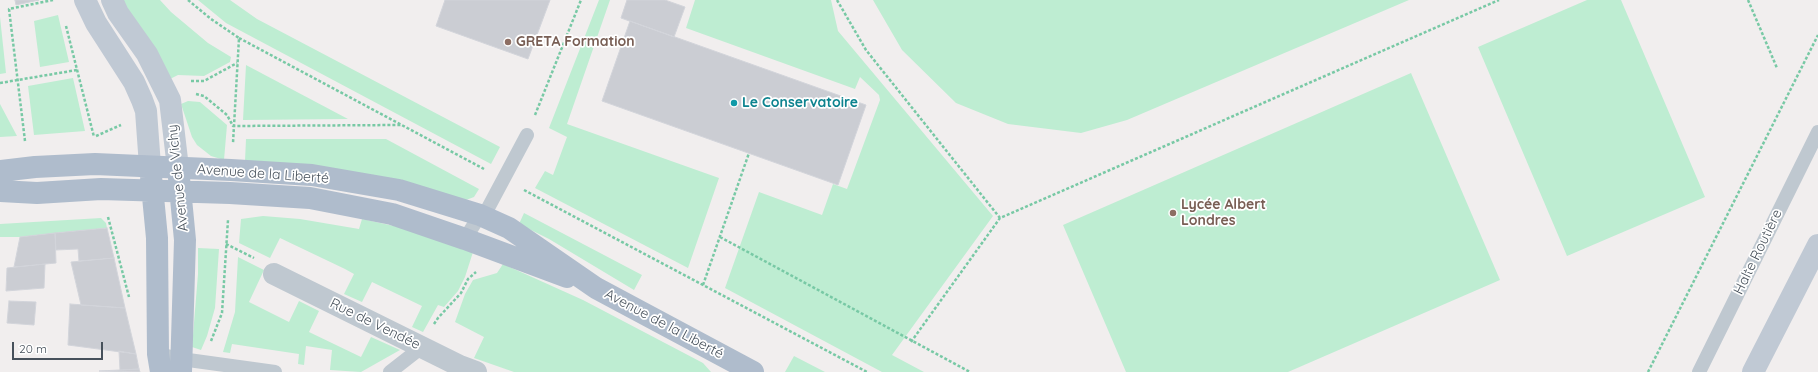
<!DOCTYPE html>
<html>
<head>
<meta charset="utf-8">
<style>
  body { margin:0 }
  #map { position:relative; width:1818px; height:372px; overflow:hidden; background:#f1eeee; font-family:Quicksand,sans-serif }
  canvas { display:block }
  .scale { position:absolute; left:12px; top:342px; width:91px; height:18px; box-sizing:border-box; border:2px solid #47515b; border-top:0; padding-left:5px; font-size:12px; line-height:14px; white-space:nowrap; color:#47515b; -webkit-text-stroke:3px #fff; paint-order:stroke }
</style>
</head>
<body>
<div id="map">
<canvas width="1818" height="372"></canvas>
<div class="scale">20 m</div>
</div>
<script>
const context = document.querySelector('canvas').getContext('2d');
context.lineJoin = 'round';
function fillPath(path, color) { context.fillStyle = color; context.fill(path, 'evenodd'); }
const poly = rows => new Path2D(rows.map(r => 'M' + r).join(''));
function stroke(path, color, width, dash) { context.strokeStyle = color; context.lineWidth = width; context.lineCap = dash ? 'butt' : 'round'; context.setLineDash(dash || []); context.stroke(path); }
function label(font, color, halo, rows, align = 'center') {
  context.font = font + ' Quicksand,sans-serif'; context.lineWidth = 3.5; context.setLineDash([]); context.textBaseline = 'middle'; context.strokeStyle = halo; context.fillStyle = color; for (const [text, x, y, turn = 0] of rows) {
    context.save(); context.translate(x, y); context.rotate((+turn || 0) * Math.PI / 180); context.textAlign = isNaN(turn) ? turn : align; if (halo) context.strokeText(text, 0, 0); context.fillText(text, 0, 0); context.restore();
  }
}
fillPath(poly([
  [120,0,160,0,171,12,208,43,231,57,230,62,204,76,178,75,170,79],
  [198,0,230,0,257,19,500,147,491,164,226,23],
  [599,0,610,0,567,124,719,178,688,268,535,188,545,171,553,175,567,137,549,128],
  [695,0,831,0,838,31,993,216,892,355,924,372,882,372,725,288,759,192,822,215,833,184,847,189,880,100,879,95,860,77,855,89,686,28],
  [873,0,1409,0,1127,120,1081,133,1008,124,956,103,902,50],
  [1587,0,1621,0,1705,197,1567,256,1478,47],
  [58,15,69,62,40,67,34,21],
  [0,17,6,73,0,74],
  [246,65,348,119,243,120],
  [1411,73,1500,280,1288,372,1126,372,1063,225],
  [73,78,85,131,34,135,28,86],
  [188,101,200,102,227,125,224,160,211,156,197,145,192,137,181,104],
  [0,104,17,136,0,137],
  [246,139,386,139,479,189,474,197,466,200,245,161],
  [524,213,642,275,634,290,549,239,519,224],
  [263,216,300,219,359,229,362,219,408,229,473,252,465,277,458,291,444,307,438,305,423,332,412,327,422,306,372,282,362,302,344,294,354,274,345,269,280,238,270,258,239,243,241,219],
  [101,218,106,223,107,228,20,237,0,237,0,224],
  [198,248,219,249,215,308,207,336,201,350,192,347,198,274],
  [238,257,264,270,249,302,289,322,299,301,319,311,309,332,361,357,371,337,400,350,361,372,330,370,332,350,306,346,304,365,298,364,299,354,232,344,230,353,223,352,235,312],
  [503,264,583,300,703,363,711,372,514,372,474,358,484,337,455,322,465,294,473,280,497,273],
  [794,356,825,372,785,372]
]), '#beedd2');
const building = poly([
  [15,0,39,0,16,5,15,0],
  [445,0,550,0,528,59,436,26,445,0],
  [627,0,665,0,685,7,674,37,621,18,627,0],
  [630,21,866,105,838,185,602,101,630,21],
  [107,228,114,258,79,261,78,249,56,250,55,233,107,228],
  [55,233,56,263,14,267,20,237,55,233],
  [114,258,125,308,81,305,71,262,114,258],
  [45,264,44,288,6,291,7,268,45,264],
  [9,301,36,302,34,325,7,323,9,301],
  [70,304,125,308,136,354,68,345,70,304],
  [119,351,136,354,139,369,120,370,119,351],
  [139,369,140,372,99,371,120,370,139,369]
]);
fillPath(building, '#cbcdd3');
stroke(building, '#d2d4da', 1);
stroke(poly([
  [188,0,211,19,239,38,233,143],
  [837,0,866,50,1000,218],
  [1748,0,1777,68],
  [66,26,94,137],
  [239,38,484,169],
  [191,81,204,81,237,63],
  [0,83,77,70],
  [196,94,204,96,227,115,233,126,401,125],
  [535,115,581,0],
  [96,136,121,125],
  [25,141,9,9,53,0],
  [524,190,867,372],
  [108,217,129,297],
  [720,237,970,372],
  [226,244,254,258],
  [703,285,749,153],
  [434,324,438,318,461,293,468,279,476,272],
  [211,341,222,313,228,220],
  [911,342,1000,218,1499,0],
  [1648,372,1818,35]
]), '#78c9a5', 2.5, [3, 2]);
stroke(poly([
  [465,239,480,215,487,210,527,135],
  [158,354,181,359,275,372],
  [390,372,422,347],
  [1699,372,1818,132]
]), '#bfc8d0', 14);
stroke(poly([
  [274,274,460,366,476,372]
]), '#bfc8d0', 22);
stroke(poly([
  [85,0,96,23,134,82,142,100,146,111,150,166],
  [112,0,118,13,147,54,170,100,178,168],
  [1753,372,1818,245]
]), '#c0c9d4', 22);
stroke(poly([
  [0,171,35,167,95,164,231,170,312,175,399,190,480,215,509,228,596,288,753,372],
  [151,176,157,238,158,354,161,372],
  [179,178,185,240,181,372],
  [0,191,37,193,101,189,230,193,310,198,392,214,465,239,567,277]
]), '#afbccc', 22);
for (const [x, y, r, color] of [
  [508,42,4,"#8d6e63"],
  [734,103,4,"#0f9aa8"],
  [1173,213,4,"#8d6e63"]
]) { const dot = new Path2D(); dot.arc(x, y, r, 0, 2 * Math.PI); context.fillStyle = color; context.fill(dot); stroke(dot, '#fff', 1.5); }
label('bold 14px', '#785e54', '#fff', [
  ["GRETA Formation",516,42],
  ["Lycée Albert",1181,205],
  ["Londres",1181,221]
], 'left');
label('bold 14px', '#0d838f', '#fff', [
  ["Le Conservatoire",742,103]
], 'left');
label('14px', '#47515b', '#fff', [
  ["Avenue de la Liberté",263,174,4],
  ["Avenue de Vichy",178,178,-96],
  ["Halte Routière",1758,252,-64],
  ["Rue de Vendée",375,324,26],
  ["Avenue de la Liberté",664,324,28]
]);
</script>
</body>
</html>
